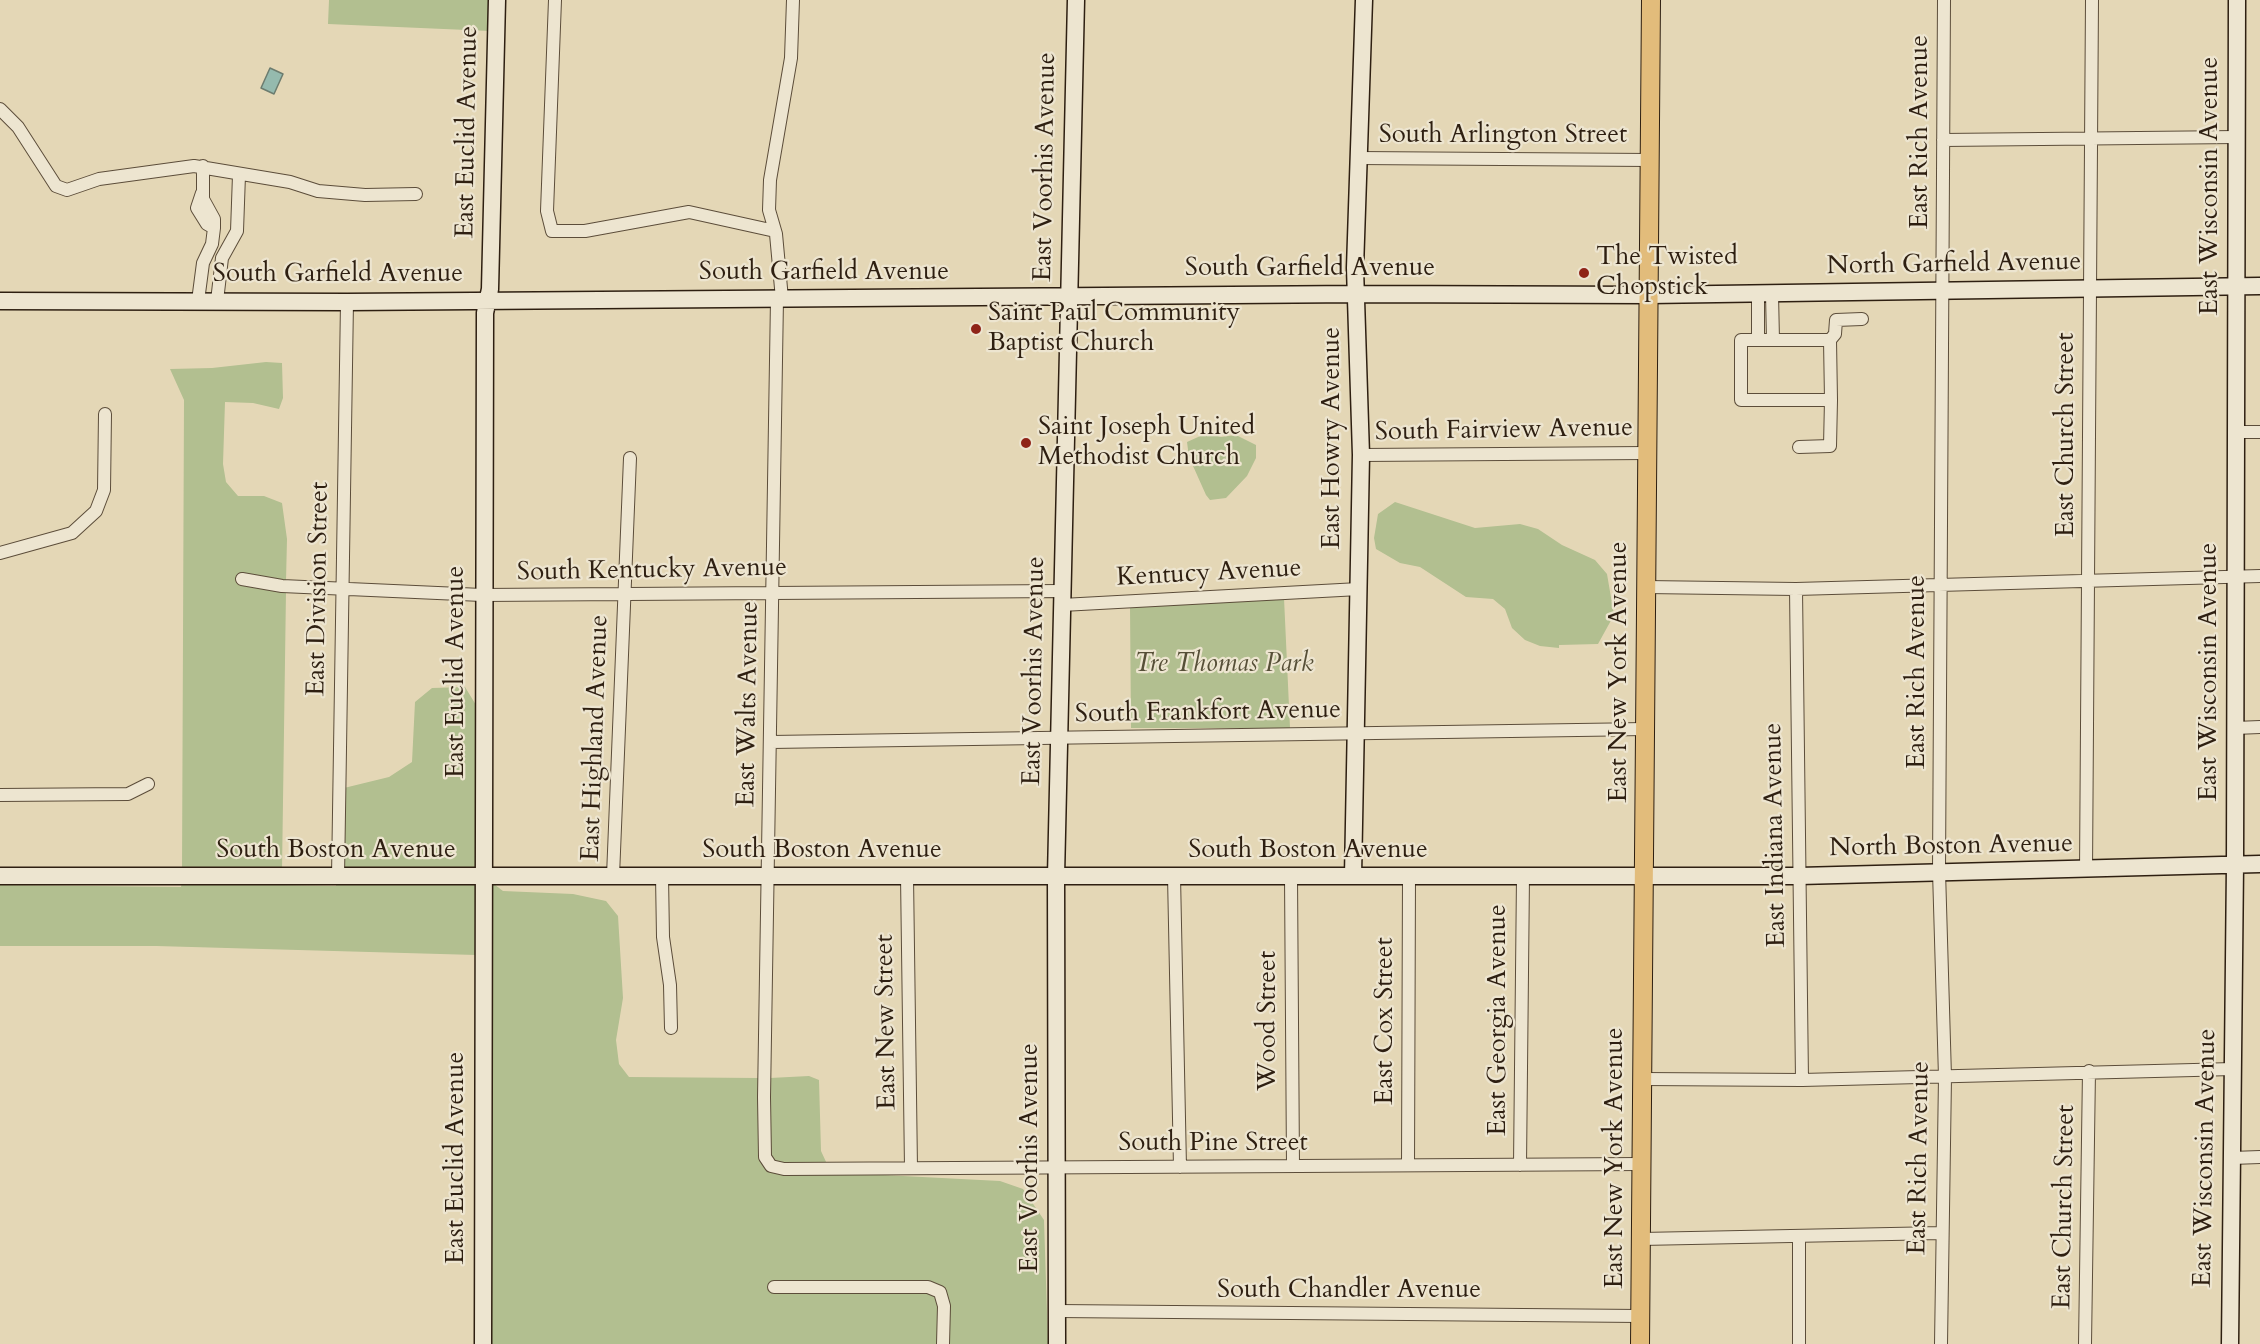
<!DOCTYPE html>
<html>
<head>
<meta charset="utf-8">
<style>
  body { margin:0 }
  canvas { display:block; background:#e4d7b6 }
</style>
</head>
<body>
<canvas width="2260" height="1344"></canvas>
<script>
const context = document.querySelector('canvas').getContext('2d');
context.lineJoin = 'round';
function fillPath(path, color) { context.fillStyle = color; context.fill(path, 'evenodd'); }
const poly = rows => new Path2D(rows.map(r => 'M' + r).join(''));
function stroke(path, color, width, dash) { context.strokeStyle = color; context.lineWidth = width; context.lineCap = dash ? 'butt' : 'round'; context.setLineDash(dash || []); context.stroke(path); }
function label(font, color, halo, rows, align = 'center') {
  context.font = font + ' Cardo,serif'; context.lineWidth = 4.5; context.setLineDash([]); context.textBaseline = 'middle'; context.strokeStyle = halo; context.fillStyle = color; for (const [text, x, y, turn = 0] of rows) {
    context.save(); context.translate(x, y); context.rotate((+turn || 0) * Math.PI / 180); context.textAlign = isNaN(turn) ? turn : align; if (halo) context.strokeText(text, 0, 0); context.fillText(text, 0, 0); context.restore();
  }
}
fillPath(poly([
  [329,0,491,0,490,31,328,24],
  [266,362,282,363,283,398,279,409,253,403,225,402,223,464,226,482,238,496,264,496,282,503,287,539,286,581,238,574,236,583,286,591,282,871,182,871,184,400,170,369,212,368],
  [1207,433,1221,437,1236,435,1256,445,1256,458,1247,476,1226,498,1210,500,1206,495,1189,457,1187,442],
  [1395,502,1475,528,1520,524,1538,529,1562,545,1595,560,1607,574,1614,615,1598,644,1559,645,1559,648,1540,646,1525,640,1512,628,1505,609,1493,599,1466,597,1420,567,1400,563,1376,549,1374,538,1378,514],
  [1284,598,1290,728,1131,728,1130,606],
  [465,687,476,705,476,871,344,871,344,788,389,777,412,762,415,702,432,688],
  [182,881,282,881,282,885,336,886,336,881,476,881,476,955,156,946,0,946,0,885,181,887],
  [490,881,503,891,573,894,606,901,618,916,623,998,616,1040,619,1064,629,1077,759,1078,760,1157,767,1169,1000,1181,1023,1189,1044,1220,1048,1344,488,1344],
  [809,1076,819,1080,821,1151,827,1164,774,1162,771,1157,770,1078]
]), '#b2bf90');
const water = poly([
  [270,68,283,74,274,94,261,88,270,68]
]);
fillPath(water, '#95baae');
stroke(water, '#6c7c6f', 1.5);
const street = poly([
  [555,0,547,211,552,231,585,231,689,212,775,231],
  [0,109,18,127,56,186,67,190,99,179,194,166,290,182,318,191,365,195,416,194],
  [1943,140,2237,137],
  [1357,158,1650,160],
  [202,193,197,208,207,224,214,228],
  [1758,294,1758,340],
  [1772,294,1773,340],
  [777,299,764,1097,765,1157,771,1166,784,1169,1641,1164],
  [782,299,776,234,769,210,770,180,791,58,793,0],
  [198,301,203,263,212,244,214,228,214,219,203,199,203,166],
  [217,301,222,258,237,231,239,175],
  [1741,340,1830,340,1831,400,1741,400,1741,340],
  [1830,340,1835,334,1836,320,1862,319],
  [2236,432,2260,432],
  [1799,447,1830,446,1831,400],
  [1361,455,1647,453],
  [0,553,72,533,96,511,104,490,105,414],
  [242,579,282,586,482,595,1062,591],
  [1646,587,1796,589,2260,576],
  [1796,589,1802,1080],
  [1062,605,1359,589],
  [2235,728,2260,727],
  [771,742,1645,729],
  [0,795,128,794,148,784],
  [2086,870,2092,0],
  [338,876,347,302],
  [613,876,630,458],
  [662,876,663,937,670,985,671,1028],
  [907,876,911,1168],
  [1174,876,1180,1167],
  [1291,876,1293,1166],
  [1642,1079,1802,1080,2233,1069],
  [2232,1158,2260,1157],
  [1408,1165,1409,876],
  [1520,1165,1523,876],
  [1641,1239,1941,1233],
  [774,1287,928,1287,940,1292,944,1306,943,1344],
  [1057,1311,1640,1316],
  [1799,1344,1799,1236],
  [1941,1344,1945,1077,1939,871,1944,0],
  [2085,1344,2089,1071]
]);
const secondary = poly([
  [0,301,347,302,1358,294,1649,295,2260,286],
  [0,876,1799,876,2260,864],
  [1353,876,1361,455,1355,268,1364,0],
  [483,1344,485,313,490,289,497,0],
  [1057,1344,1056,876,1076,0],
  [2230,1344,2235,865,2237,0]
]);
const primary = poly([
  [1640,1344,1651,0]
]);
stroke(street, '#5c4d3a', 14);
stroke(secondary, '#2e1f11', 19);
stroke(primary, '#2e1f11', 20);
stroke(street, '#ede5d0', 12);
stroke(secondary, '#ede5d0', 16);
stroke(primary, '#e2bc7b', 18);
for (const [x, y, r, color] of [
  [1584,273,6,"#8f2418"],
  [976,329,6,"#8f2418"],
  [1026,443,6,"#8f2418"]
]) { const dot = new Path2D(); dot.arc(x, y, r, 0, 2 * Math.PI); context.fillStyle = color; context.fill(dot); stroke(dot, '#ede5d0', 2); }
label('26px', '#2e1f11', '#ede5d0', [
  ["East Euclid Avenue",468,132,-89],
  ["East Rich Avenue",1921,132,-90],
  ["South Arlington Street",1503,136],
  ["East Voorhis Avenue",1046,167,-89],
  ["East Wisconsin Avenue",2211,186,-90],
  ["North Garfield Avenue",1954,265,-1],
  ["South Garfield Avenue",1310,269],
  ["South Garfield Avenue",824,273],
  ["South Garfield Avenue",338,275],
  ["South Fairview Avenue",1504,431,-1],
  ["East Church Street",2067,435,-90],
  ["East Howry Avenue",1333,438,-90],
  ["South Kentucky Avenue",652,571,-1],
  ["Kentucy Avenue",1209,574,-3],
  ["East Division Street",319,589,-89],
  ["East Voorhis Avenue",1035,671,-89],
  ["East Euclid Avenue",457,672,-90],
  ["East New York Avenue",1620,672,-90],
  ["East Rich Avenue",1918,672,-90],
  ["East Wisconsin Avenue",2210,672,-90],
  ["East Walts Avenue",749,704,-89],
  ["South Frankfort Avenue",1208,713,-1],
  ["East Highland Avenue",596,738,-88],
  ["East Indiana Avenue",1776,835,-91],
  ["North Boston Avenue",1951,847,-1],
  ["South Boston Avenue",336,851],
  ["South Boston Avenue",822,851],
  ["South Boston Avenue",1308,851],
  ["East Georgia Avenue",1499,1020,-90],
  ["Wood Street",1269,1021,-90],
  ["East Cox Street",1386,1021,-90],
  ["East New Street",887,1022,-91],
  ["South Pine Street",1213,1144],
  ["East Euclid Avenue",457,1158,-90],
  ["East Voorhis Avenue",1031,1158,-90],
  ["East New York Avenue",1616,1158,-90],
  ["East Rich Avenue",1920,1158,-89],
  ["East Wisconsin Avenue",2206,1158,-89],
  ["East Church Street",2065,1207,-89],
  ["South Chandler Avenue",1349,1291]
]);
label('26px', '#2e1f11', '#ede5d0', [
  ["The Twisted",1596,258],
  ["Chopstick",1596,288],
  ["Saint Paul Community",988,314],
  ["Baptist Church",988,344],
  ["Saint Joseph United",1038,428],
  ["Methodist Church",1038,458]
], 'left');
label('italic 26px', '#564f37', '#ede5d0', [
  ["Tre Thomas Park",1224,665]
]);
</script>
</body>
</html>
